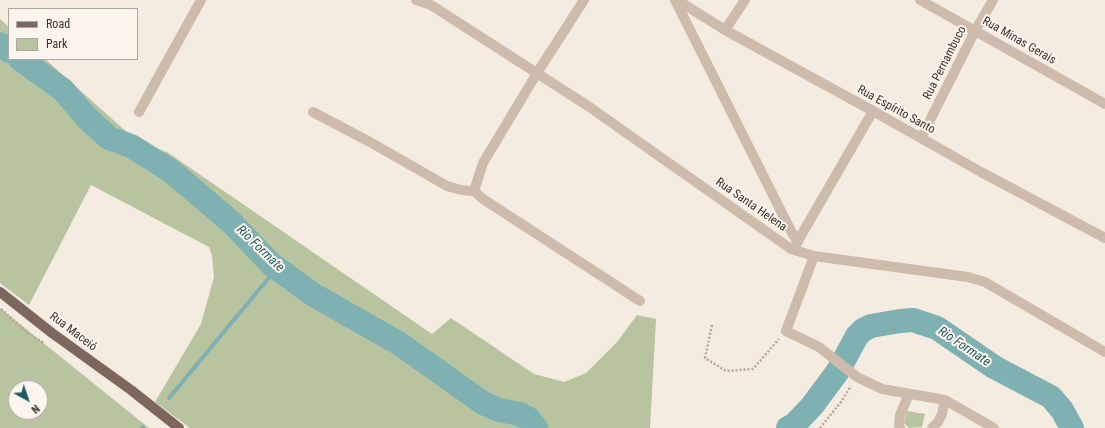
<!DOCTYPE html>
<html>
<head>
<meta charset="utf-8">
<style>
  body { margin:0 }
  #map { position:relative; width:1105px; height:428px; overflow:hidden; background:#f4ebe1; font-family:"Roboto Condensed",sans-serif }
  canvas { display:block }
  .legend { position:absolute; left:8px; top:8px; width:130px; height:52px; box-sizing:border-box; background:#fbf5ee; border:1px solid #aea6a0; margin:0; padding:5px 7px; list-style:none; font-size:12px; color:#3b302b }
  .legend li { display:flex; align-items:center; gap:8px; height:20px }
  .legend b { width:20px; border:1px solid #aea6a0 }
  .north { position:absolute; left:8px; top:380px; width:40px; height:40px; box-sizing:border-box; background:#fbf5ee; border:1px solid #aea6a0; border-radius:50%; rotate:140deg; font-size:11px; font-weight:700; line-height:16px; text-align:center; color:#3b302b }
  .north::after { content:''; display:block; margin:auto; width:14px; height:18px; background:#1f5a5e; clip-path:polygon(50% 0,100% 100%,50% 72%,0 100%) }
</style>
</head>
<body>
<div id="map">
<canvas width="1105" height="428"></canvas>
<ul class="legend">
<li><b style="height:5px;background:#7d675c"></b>Road</li>
<li><b style="height:11px;background:#b8c4a0"></b>Park</li>
</ul>
<div class="north">N</div>
</div>
<script>
const context = document.querySelector('canvas').getContext('2d');
context.lineJoin = 'round';
function fillPath(path, color) { context.fillStyle = color; context.fill(path, 'evenodd'); }
const poly = rows => new Path2D(rows.map(r => 'M' + r).join(''));
function stroke(path, color, width, dash) { context.strokeStyle = color; context.lineWidth = width; context.lineCap = dash ? 'butt' : 'round'; context.setLineDash(dash || []); context.stroke(path); }
function label(font, color, halo, rows, align = 'center') {
  context.font = font + ' "Roboto Condensed",sans-serif'; context.lineWidth = 4; context.setLineDash([]); context.textBaseline = 'middle'; context.strokeStyle = halo; context.fillStyle = color; for (const [text, x, y, turn = 0] of rows) {
    context.save(); context.translate(x, y); context.rotate((+turn || 0) * Math.PI / 180); context.textAlign = isNaN(turn) ? turn : align; if (halo) context.strokeText(text, 0, 0); context.fillText(text, 0, 0); context.restore();
  }
}
fillPath(poly([
  [0,19,9,27,9,59,45,59,138,142,167,152,432,334,451,318,534,374,564,382,586,373,617,342,637,315,656,319,650,428,190,428,155,402,201,324,214,277,212,256,209,247,91,185,29,305,0,283],
  [0,308,149,428,0,428],
  [16,388,40,388,40,412,16,412],
  [907,411,925,414,922,427,909,428,904,423]
]), '#b8c4a0');
stroke(poly([
  [169,398,277,268],
  [142,428,143,427]
]), '#7fb0b2', 4);
stroke(poly([
  [0,44,9,51],
  [20,59,63,90,87,118,109,138,131,146,171,171,231,222,271,264,312,294,400,344,483,403,499,410,520,414,529,419,536,428],
  [788,428,794,425,812,406,838,371,857,336,863,330,871,326,900,321,913,320,937,328,994,367,1051,397,1062,410,1072,428]
]), '#7fb0b2', 24);
stroke(poly([
  [1,309,29,334,44,343],
  [712,325,705,358,726,371,753,369,779,339],
  [820,428,841,402,851,386]
]), '#b9a596', 2.5, [2, 2]);
stroke(poly([
  [416,0,431,5,588,106,791,249,814,256,968,277,985,282,1105,352],
  [584,0,537,73,483,163,474,191,483,199,640,301],
  [675,0,792,233,798,242],
  [677,0,725,30,873,111,981,172,1105,238],
  [920,0,1105,104],
  [725,30,745,0],
  [139,112,201,0],
  [313,112,370,142,447,186,461,190,474,191],
  [921,138,975,31,993,0],
  [795,246,873,111],
  [814,256,786,331,819,347,857,377,882,389,945,400,994,428],
  [900,428,899,426,900,415,909,394],
  [932,428,938,422,942,414,945,400]
]), '#cdbbac', 10);
stroke(poly([
  [0,292,52,333,131,390,179,428]
]), '#7d675c', 10);
label('12px', '#3b302b', '#fbf5ee', [
  ["Rua Minas Gerais",1019,41,30],
  ["Rua Pernambuco",945,63,-63],
  ["Rua Espírito Santo",896,110,29],
  ["Rua Santa Helena",751,205,35],
  ["Rua Maceió",73,332,37]
]);
label('italic 13px', '#1f5a5e', '#fbf5ee', [
  ["Rio Formate",260,249,44],
  ["Rio Formate",964,347,34]
]);
</script>
</body>
</html>
